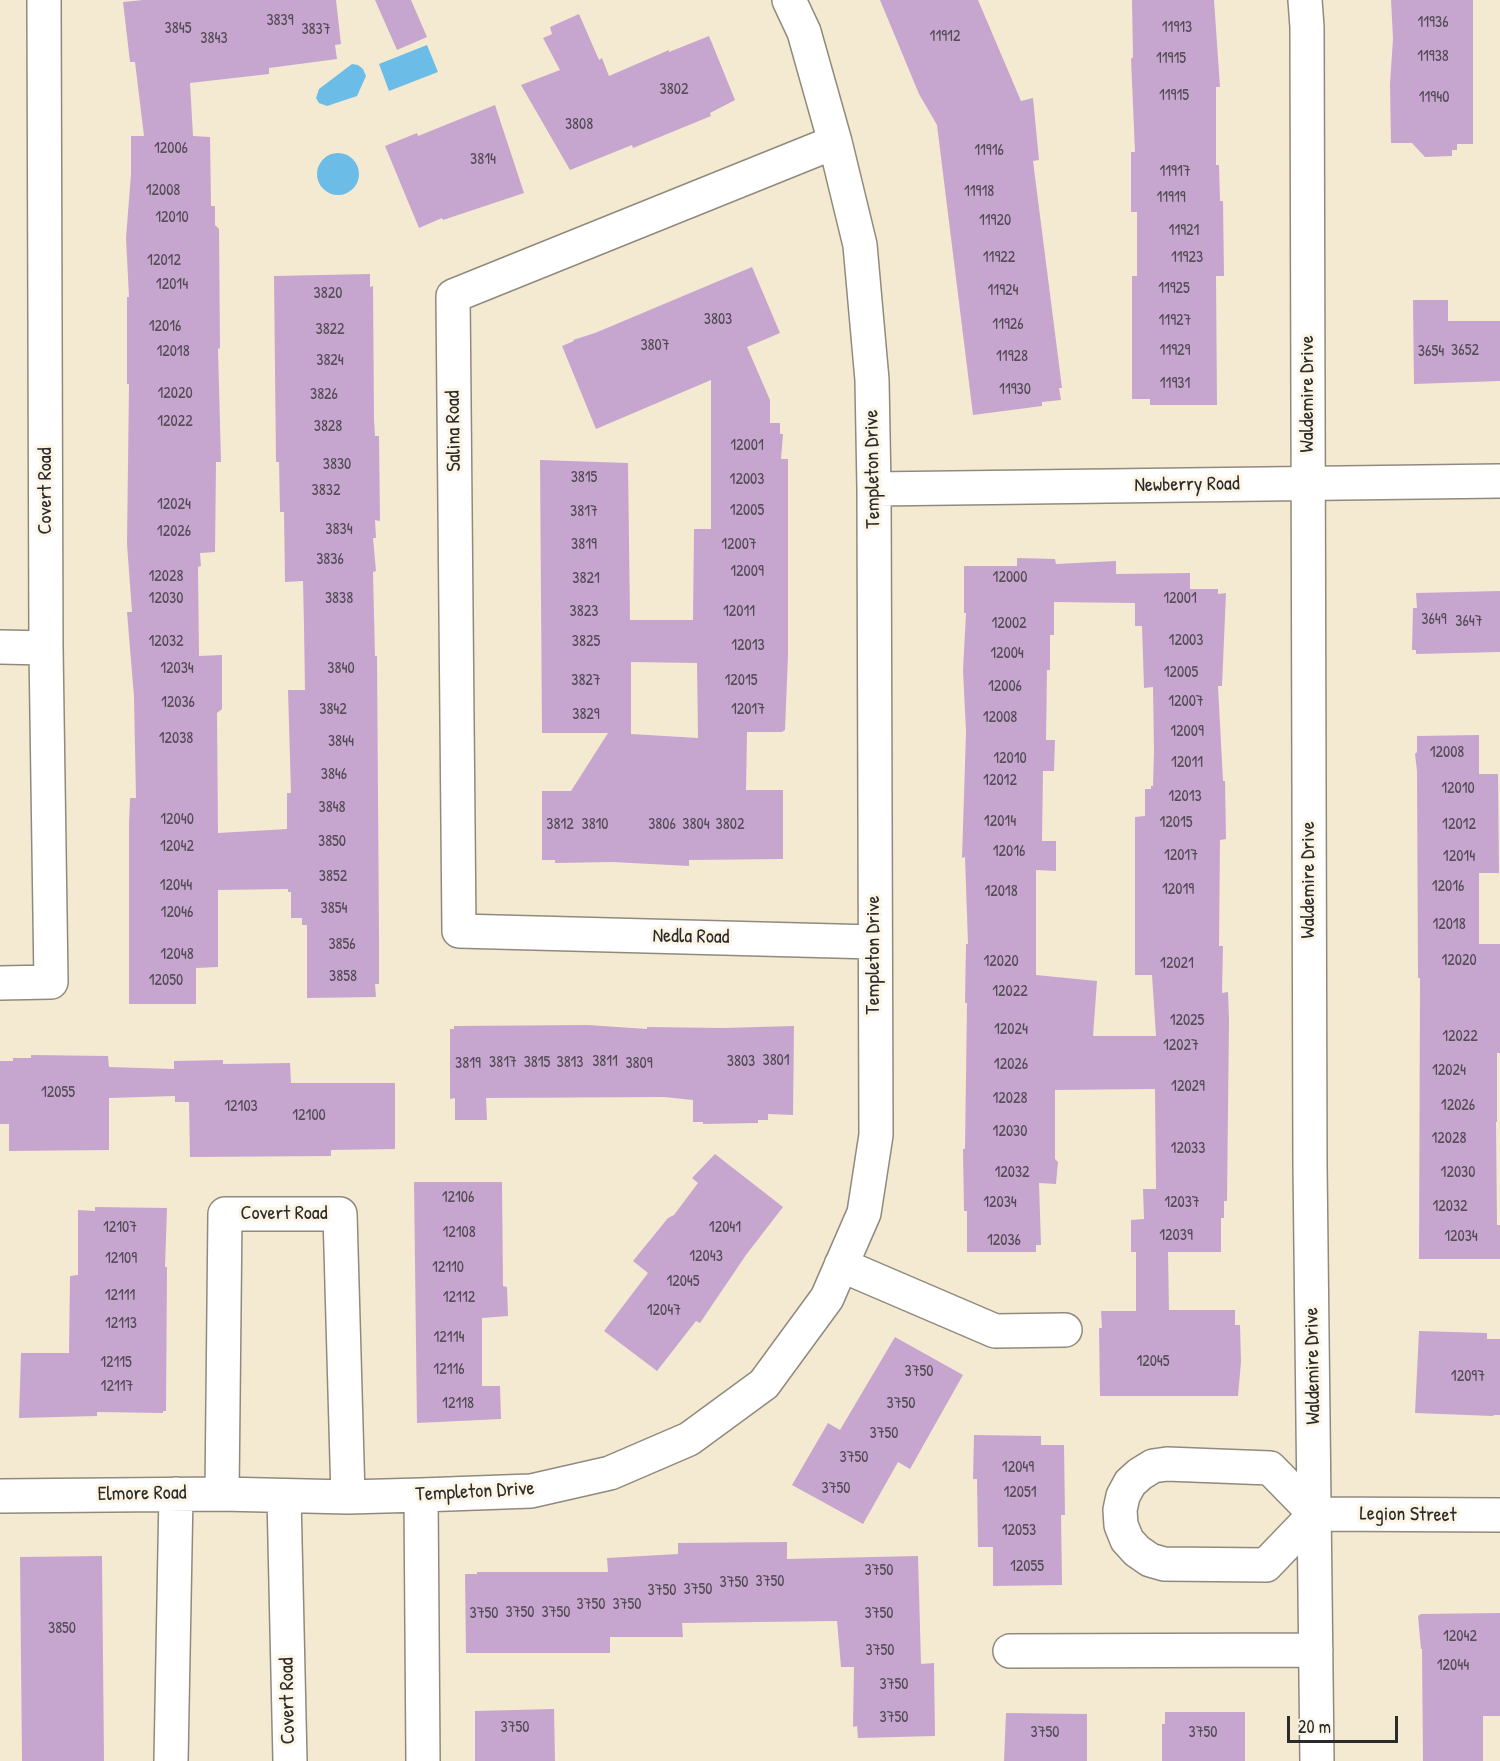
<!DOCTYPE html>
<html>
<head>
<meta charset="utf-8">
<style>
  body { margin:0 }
  #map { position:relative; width:1500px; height:1761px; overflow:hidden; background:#f4ead1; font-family:"Patrick Hand",sans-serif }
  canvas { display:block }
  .scale { position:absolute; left:1287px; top:1716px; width:111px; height:27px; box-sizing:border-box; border:3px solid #2b2b2b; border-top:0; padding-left:8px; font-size:18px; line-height:21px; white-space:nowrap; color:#2b2b2b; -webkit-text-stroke:4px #fcf5e5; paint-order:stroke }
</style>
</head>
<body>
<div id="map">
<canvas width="1500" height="1761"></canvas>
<div class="scale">20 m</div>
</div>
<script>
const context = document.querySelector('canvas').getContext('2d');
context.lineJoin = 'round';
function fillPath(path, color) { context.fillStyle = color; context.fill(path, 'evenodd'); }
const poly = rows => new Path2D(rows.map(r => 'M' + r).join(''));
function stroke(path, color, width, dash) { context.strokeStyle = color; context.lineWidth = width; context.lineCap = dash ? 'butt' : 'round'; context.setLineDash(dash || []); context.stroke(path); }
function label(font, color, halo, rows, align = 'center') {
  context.font = font + ' "Patrick Hand",sans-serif'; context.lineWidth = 6; context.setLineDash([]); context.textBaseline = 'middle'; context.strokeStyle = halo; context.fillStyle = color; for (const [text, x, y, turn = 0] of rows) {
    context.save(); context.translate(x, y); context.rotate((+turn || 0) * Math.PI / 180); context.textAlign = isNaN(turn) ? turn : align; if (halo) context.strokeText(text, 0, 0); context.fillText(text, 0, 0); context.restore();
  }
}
fillPath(poly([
  [427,45,438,72,389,91,379,64],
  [352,64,358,65,363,69,366,76,357,96,327,106,319,103,316,98,319,89],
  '317 174a21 21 0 1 1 42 0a21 21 0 1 1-42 0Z'
]), '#6bbce6');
fillPath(poly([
  [143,0,336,0,341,44,335,45,337,59,269,68,269,74,190,83,193,136,210,137,211,206,215,206,215,225,219,229,220,349,218,348,221,462,216,462,215,552,200,553,201,566,198,567,199,656,222,655,222,709,217,713,218,833,287,829,287,793,291,793,288,690,305,690,304,627,303,581,285,582,284,512,280,512,279,462,276,462,274,276,370,274,370,287,373,286,374,419,375,436,379,436,380,521,375,520,376,538,373,538,376,571,373,572,375,656,377,656,379,935,379,984,375,984,376,997,307,998,307,925,302,925,302,918,291,918,291,892,288,892,288,889,218,890,218,967,196,968,196,1004,129,1004,129,824,130,798,136,798,134,697,127,612,132,612,127,544,129,384,127,384,127,297,129,297,126,238,131,174,131,136,144,136,135,62,130,62,123,2],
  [375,0,411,0,427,37,397,50],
  [880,0,978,0,1021,101,1033,98,1039,160,1033,161,1062,388,1059,388,1061,400,1042,402,1042,406,973,415,937,125,919,94],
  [1132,0,1214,0,1220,87,1216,87,1216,165,1219,165,1220,201,1223,201,1224,276,1216,276,1217,405,1150,405,1150,399,1132,399,1132,276,1137,276,1137,212,1131,212,1131,152,1135,152,1131,59,1133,57],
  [1391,0,1473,0,1473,144,1457,144,1457,150,1452,150,1452,156,1425,157,1412,143,1391,143,1390,84,1393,39],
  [579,14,599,60,602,58,609,76,669,50,669,52,709,36,735,100,710,113,711,116,633,148,632,145,570,170,521,85,560,70,543,38,552,34,550,27],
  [495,105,524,193,443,220,442,218,419,228,385,146,417,133,418,136],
  [752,267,780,333,747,347,770,400,770,423,780,423,780,434,783,434,781,459,788,459,788,655,785,730,782,732,747,732,746,790,783,790,783,859,689,860,689,866,612,862,555,863,555,860,542,860,542,791,571,791,608,733,542,733,540,460,628,463,630,620,693,620,694,529,711,529,711,380,596,429,562,346,574,341,573,340,595,333],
  [631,662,697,663,698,738,631,734],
  [1413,300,1448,300,1448,321,1500,321,1500,381,1414,384],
  [1017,558,1055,559,1056,564,1116,561,1116,574,1190,573,1190,589,1218,589,1218,594,1226,593,1222,686,1218,686,1223,781,1225,781,1226,839,1220,840,1219,946,1223,946,1222,993,1228,992,1229,1019,1227,1201,1224,1201,1224,1218,1221,1218,1221,1252,1168,1252,1169,1310,1235,1310,1235,1325,1240,1325,1241,1362,1238,1396,1100,1396,1099,1328,1102,1328,1101,1311,1136,1311,1136,1252,1131,1252,1131,1220,1144,1219,1143,1189,1156,1189,1155,1089,1055,1090,1055,1159,1058,1162,1056,1184,1039,1183,1041,1245,1036,1245,1036,1252,967,1252,967,1211,964,1211,963,1149,965,1149,967,1003,965,1003,966,944,968,944,965,857,962,858,966,732,963,670,966,613,964,613,964,566,1017,566],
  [1054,602,1135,603,1135,626,1142,626,1144,688,1153,687,1154,752,1153,786,1151,786,1151,789,1145,789,1145,816,1135,817,1135,975,1152,975,1156,1036,1093,1036,1097,981,1036,975,1036,870,1056,871,1056,841,1042,841,1043,771,1054,771,1055,740,1046,740,1047,670,1050,670,1050,635,1054,635],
  [1500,591,1500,652,1416,654,1416,650,1412,650,1413,608,1417,608,1416,593],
  [1479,735,1479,774,1498,774,1499,873,1479,873,1479,944,1500,944,1500,1053,1497,1053,1497,1122,1496,1122,1497,1225,1500,1225,1500,1259,1419,1259,1420,978,1418,978,1417,771,1415,754,1417,752,1417,736],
  [588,1025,647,1029,647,1027,723,1028,794,1026,793,1115,768,1114,768,1120,758,1120,758,1123,703,1124,703,1122,693,1122,693,1100,664,1097,486,1098,487,1120,455,1120,455,1098,450,1099,450,1029,454,1029,454,1026],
  [31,1055,108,1056,109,1067,174,1069,174,1061,223,1060,223,1064,290,1063,291,1083,395,1083,395,1149,331,1150,331,1156,190,1157,189,1102,175,1102,175,1096,109,1098,109,1150,9,1151,9,1124,0,1124,0,1061,13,1061,13,1058,31,1058],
  [715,1154,783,1207,746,1255,700,1323,696,1321,657,1371,604,1331,648,1273,633,1261,668,1218,674,1215,698,1183,692,1178],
  [414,1182,502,1182,503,1286,507,1287,508,1316,482,1318,482,1386,500,1386,501,1419,417,1423],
  [95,1207,167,1208,165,1267,167,1267,166,1411,163,1411,163,1413,97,1412,97,1416,19,1418,21,1353,69,1353,70,1276,78,1275,78,1210,95,1211],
  [1419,1331,1487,1333,1487,1339,1500,1339,1500,1415,1494,1415,1493,1416,1415,1413],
  [895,1337,963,1375,910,1469,898,1462,863,1524,792,1485,828,1423,840,1430],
  [974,1435,1041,1436,1041,1445,1064,1445,1065,1515,1061,1515,1062,1585,993,1586,993,1547,978,1547,977,1479,973,1479],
  [787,1542,787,1559,918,1556,921,1664,934,1663,935,1736,858,1738,857,1726,853,1727,854,1667,841,1667,837,1621,682,1623,683,1637,610,1637,610,1653,466,1653,465,1574,477,1574,477,1572,608,1572,607,1558,678,1554,678,1543],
  [102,1556,104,1761,22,1761,20,1557],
  [1500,1613,1500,1716,1483,1716,1483,1761,1423,1761,1422,1649,1421,1649,1418,1616,1421,1614],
  [554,1709,555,1761,475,1761,475,1711],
  [1165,1712,1245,1712,1245,1761,1162,1761,1162,1724,1165,1724],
  [1006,1713,1087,1714,1087,1761,1004,1761]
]), '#c6a6cf');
const minor = poly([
  [1305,0,1307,27,1310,1164,1317,1761],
  [835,142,453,296,459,931,874,942],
  [874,489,1500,481],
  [0,647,46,648],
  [0,983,51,982,46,648,44,0],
  [841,1265,995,1331,1065,1330],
  [1167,1464,1270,1468,1315,1514,1266,1565,1164,1564,1150,1560,1137,1551,1127,1540,1121,1525,1120,1510,1123,1496,1130,1483,1140,1474,1153,1466,1167,1464],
  [222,1494,225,1214,340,1214,348,1497],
  [421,1495,423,1761],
  [0,1496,222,1494,348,1497,421,1495,531,1491,610,1473,689,1439,764,1384,827,1298,864,1213,876,1135,874,489,872,380,860,245,835,142,804,32,789,0],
  [284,1496,290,1761],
  [1315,1514,1500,1515],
  [1010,1651,1316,1650],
  [171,1761,176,1494]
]);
stroke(minor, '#908a7e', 36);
stroke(minor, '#fff', 33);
label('16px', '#524a54', null, [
  ["3839",280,21],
  ["11936",1433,23],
  ["11913",1177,28],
  ["3845",178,29],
  ["3837",316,30],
  ["11912",945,37],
  ["3843",214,39],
  ["11938",1433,57],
  ["11915",1171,59],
  ["3802",674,90],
  ["11915",1174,96],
  ["11940",1434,98],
  ["3808",579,125],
  ["12006",171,149],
  ["11916",989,151],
  ["3814",483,160],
  ["11917",1175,172],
  ["12008",163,191],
  ["11918",979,192],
  ["11919",1171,198],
  ["12010",172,218],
  ["11920",995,221],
  ["11921",1184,231],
  ["11922",999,258],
  ["11923",1187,258],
  ["12012",164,261],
  ["12014",172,285],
  ["11925",1174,289],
  ["11924",1003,291],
  ["3820",328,294],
  ["3803",718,320],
  ["11927",1175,321],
  ["11926",1008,325],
  ["12016",165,327],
  ["3822",330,330],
  ["3807",655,346],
  ["11929",1175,351],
  ["3652",1465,351],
  ["12018",173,352],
  ["3654",1431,352],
  ["11928",1012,357],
  ["3824",330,361],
  ["11931",1175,384],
  ["11930",1015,390],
  ["12020",175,394],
  ["3826",324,395],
  ["12022",175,422],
  ["3828",328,427],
  ["12001",747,446],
  ["3830",337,465],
  ["3815",584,478],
  ["12003",747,480],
  ["3832",326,491],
  ["12024",174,505],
  ["12005",747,511],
  ["3817",584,512],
  ["3834",339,530],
  ["12026",174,532],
  ["3819",584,545],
  ["12007",739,545],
  ["3836",330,560],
  ["12009",747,572],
  ["12028",166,577],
  ["12000",1010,578],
  ["3821",586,579],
  ["12030",166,599],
  ["3838",339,599],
  ["12001",1180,599],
  ["3823",584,612],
  ["12011",739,612],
  ["3649",1434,620],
  ["3647",1469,622],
  ["12002",1009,624],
  ["12003",1186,641],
  ["12032",166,642],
  ["3825",586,642],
  ["12013",748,646],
  ["12004",1007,654],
  ["12034",177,669],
  ["3840",341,669],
  ["12005",1181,673],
  ["3827",586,681],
  ["12015",741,681],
  ["12006",1005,687],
  ["12007",1186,702],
  ["12036",178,703],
  ["3842",333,710],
  ["12017",748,710],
  ["3829",586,715],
  ["12008",1000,718],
  ["12009",1187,732],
  ["12038",176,739],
  ["3844",341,742],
  ["12008",1447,753],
  ["12010",1010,759],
  ["12011",1187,763],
  ["3846",334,775],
  ["12012",1000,781],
  ["12010",1458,789],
  ["12013",1185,797],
  ["3848",332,808],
  ["12040",177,820],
  ["12014",1000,822],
  ["12015",1176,823],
  ["3812",560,825],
  ["3810",595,825],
  ["3806",662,825],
  ["3804",696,825],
  ["3802",730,825],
  ["12012",1459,825],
  ["3850",332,842],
  ["12042",177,847],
  ["12016",1009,852],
  ["12017",1181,856],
  ["12014",1459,857],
  ["3852",333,877],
  ["12044",176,886],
  ["12016",1448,887],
  ["12019",1178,890],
  ["12018",1001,892],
  ["3854",334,909],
  ["12046",177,913],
  ["12018",1449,925],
  ["3856",342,945],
  ["12048",177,955],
  ["12020",1459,961],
  ["12020",1001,962],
  ["12021",1177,964],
  ["3858",343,977],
  ["12050",166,981],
  ["12022",1010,992],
  ["12025",1187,1021],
  ["12024",1011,1030],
  ["12022",1460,1037],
  ["12027",1181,1046],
  ["3801",776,1061],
  ["3811",605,1062],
  ["3803",741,1062],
  ["3817",503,1063],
  ["3815",537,1063],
  ["3813",570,1063],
  ["3819",468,1064],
  ["3809",639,1064],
  ["12026",1011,1065],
  ["12024",1449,1071],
  ["12029",1188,1087],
  ["12055",58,1093],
  ["12028",1010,1099],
  ["12026",1458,1106],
  ["12103",241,1107],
  ["12100",309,1116],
  ["12030",1010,1132],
  ["12028",1449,1139],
  ["12033",1188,1149],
  ["12032",1012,1173],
  ["12030",1458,1173],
  ["12106",458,1198],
  ["12034",1000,1203],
  ["12037",1182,1203],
  ["12032",1450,1207],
  ["12107",120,1228],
  ["12041",725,1228],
  ["12108",459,1233],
  ["12039",1176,1236],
  ["12034",1461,1237],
  ["12036",1004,1241],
  ["12043",706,1257],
  ["12109",121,1259],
  ["12110",448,1268],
  ["12045",683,1282],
  ["12111",120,1296],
  ["12112",459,1298],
  ["12047",664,1311],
  ["12113",121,1324],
  ["12114",449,1338],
  ["12045",1153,1362],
  ["12115",116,1363],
  ["12116",449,1370],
  ["3750",919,1372],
  ["12097",1468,1377],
  ["12117",117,1387],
  ["12118",458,1404],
  ["3750",901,1404],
  ["3750",884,1434],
  ["3750",854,1458],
  ["12049",1018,1468],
  ["3750",836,1489],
  ["12051",1020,1493],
  ["12053",1019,1531],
  ["12055",1027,1567],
  ["3750",879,1571],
  ["3750",770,1582],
  ["3750",734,1583],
  ["3750",698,1590],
  ["3750",662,1591],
  ["3750",591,1605],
  ["3750",627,1605],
  ["3750",520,1613],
  ["3750",556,1613],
  ["3750",484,1614],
  ["3750",879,1614],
  ["3850",62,1629],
  ["12042",1460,1637],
  ["3750",880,1651],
  ["12044",1453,1666],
  ["3750",894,1685],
  ["3750",894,1718],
  ["3750",515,1728],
  ["3750",1045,1733],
  ["3750",1203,1733]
]);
label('20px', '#2b2b2b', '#fcf5e5', [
  ["Waldemire Drive",1308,394,-90],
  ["Salina Road",454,431,-91],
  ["Templeton Drive",873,469,-91],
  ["Newberry Road",1187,485,-1],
  ["Covert Road",46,491,-90],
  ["Waldemire Drive",1309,880,-90],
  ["Nedla Road",691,937,1],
  ["Templeton Drive",874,955,-90],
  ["Covert Road",284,1214],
  ["Waldemire Drive",1313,1366,-91],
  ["Templeton Drive",475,1492,-3],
  ["Elmore Road",142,1494,-1],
  ["Legion Street",1408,1515,1],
  ["Covert Road",288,1701,-91]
]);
</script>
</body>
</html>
